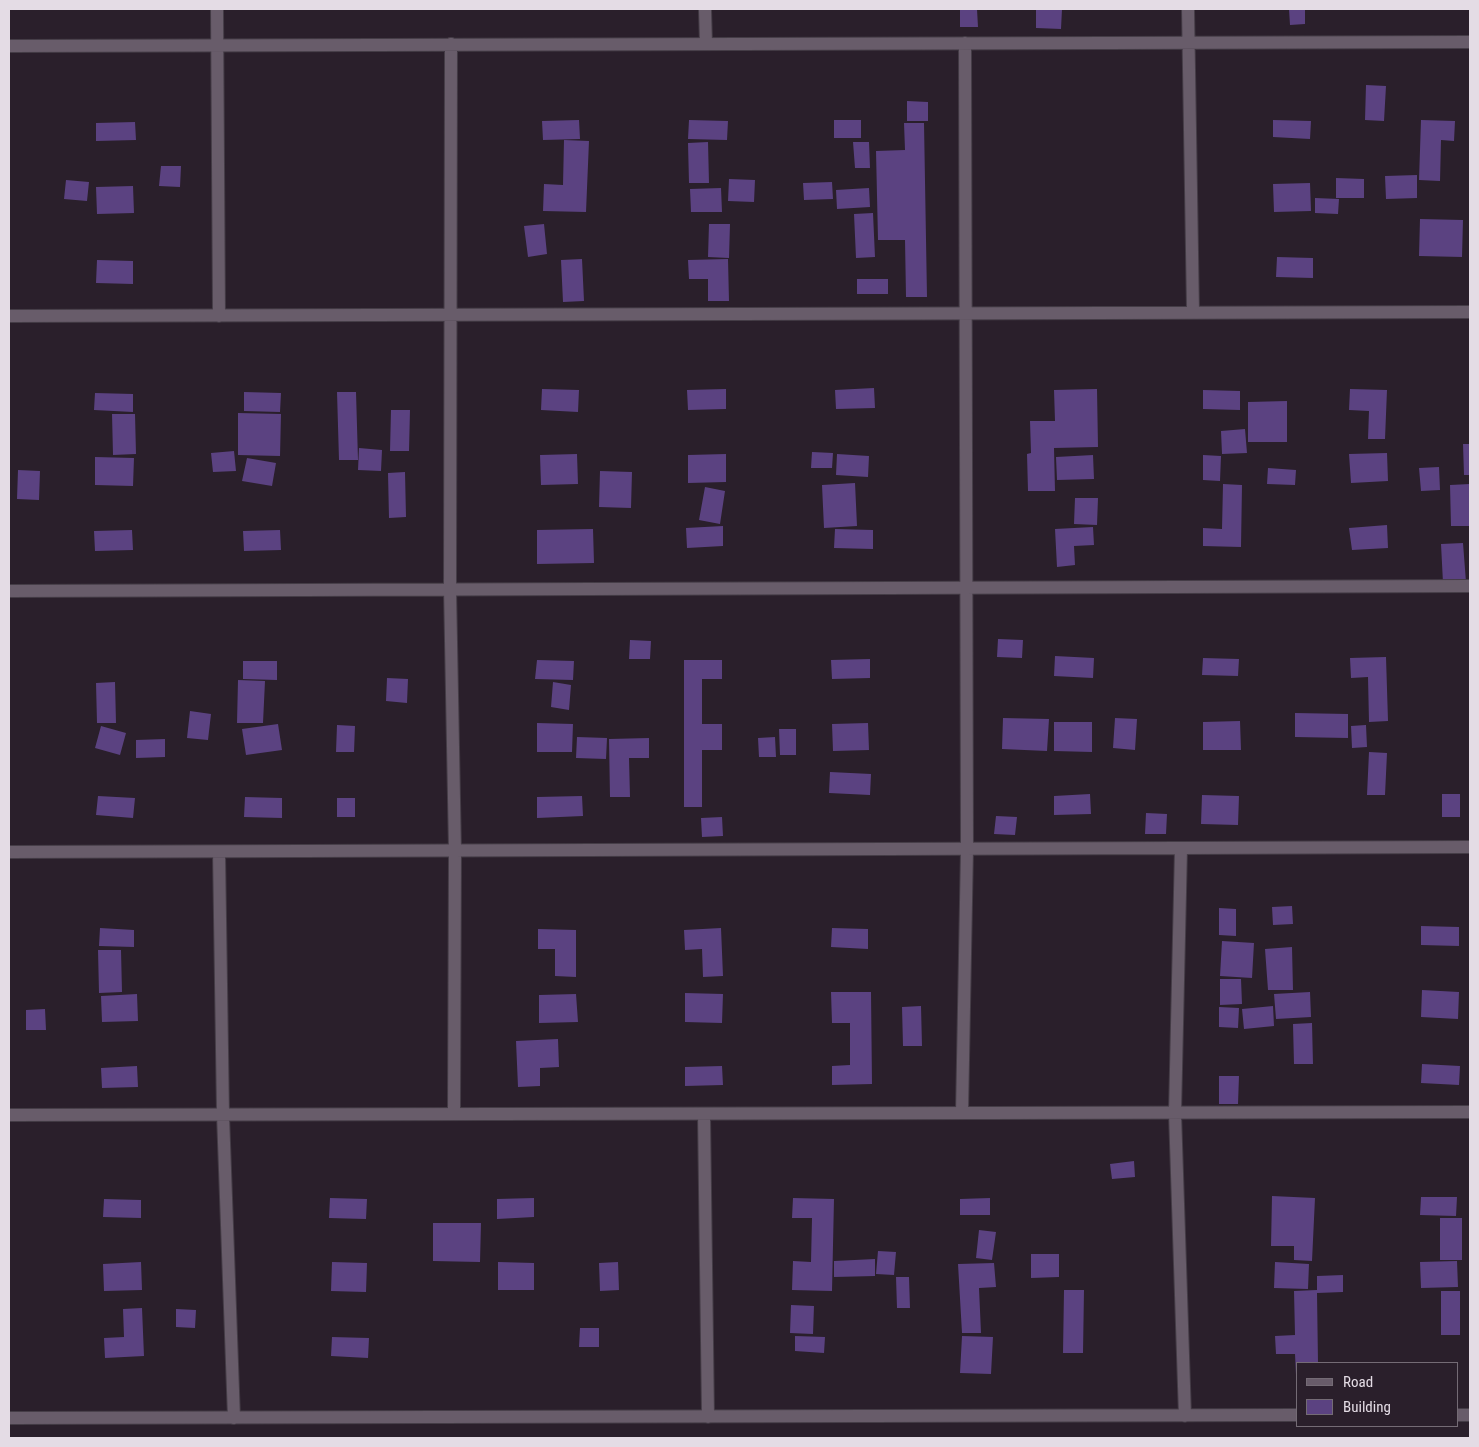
<!DOCTYPE html>
<html>
<head>
<meta charset="utf-8">
<style>
  body { margin:0 }
  #map { position:relative; width:1479px; height:1447px; overflow:hidden; background:#2a1f2b; font-family:"Roboto Condensed",sans-serif }
  canvas { display:block }
  .frame { position:absolute; inset:0; border:10px solid #e4dce5; pointer-events:none }
  .legend { position:absolute; left:1296px; top:1362px; width:162px; height:65px; box-sizing:border-box; background:#2a1f2b; border:1px solid #746b75; margin:0; padding:6px 9px; list-style:none; font-size:15px; color:#e4dce5 }
  .legend li { display:flex; align-items:center; gap:10px; height:25px }
  .legend b { width:25px; border:1px solid #746b75 }
</style>
</head>
<body>
<div id="map">
<canvas width="1479" height="1447"></canvas>
<div class="frame"></div>
<ul class="legend">
<li><b style="height:6px;background:#685c6a"></b>Road</li>
<li><b style="height:14px;background:#5b4281"></b>Building</li>
</ul>
</div>
<script>
const context = document.querySelector('canvas').getContext('2d');
context.lineJoin = 'round';
function fillPath(path, color) { context.fillStyle = color; context.fill(path, 'evenodd'); }
const poly = rows => new Path2D(rows.map(r => 'M' + r).join(''));
function stroke(path, color, width, dash) { context.strokeStyle = color; context.lineWidth = width; context.lineCap = dash ? 'butt' : 'round'; context.setLineDash(dash || []); context.stroke(path); }
fillPath(poly([
  [960,9,977,9,978,27,960,27],
  [1036,9,1062,9,1061,29,1036,28],
  [1289,9,1305,9,1305,24,1290,25],
  [1366,85,1386,86,1384,121,1365,120],
  [907,101,928,102,928,121,907,121],
  [579,120,580,139,543,140,542,121],
  [689,120,728,121,727,140,688,139],
  [834,120,861,120,861,138,834,138],
  [1273,120,1311,121,1310,139,1273,137],
  [1421,120,1455,121,1454,141,1441,140,1440,181,1419,180],
  [135,122,136,140,96,141,96,123],
  [904,123,924,123,927,297,906,297,905,240,878,240,876,151,905,150],
  [564,140,589,141,586,212,543,211,544,184,563,185],
  [708,142,709,183,689,183,688,143],
  [853,142,869,142,870,168,855,168],
  [161,166,181,166,180,187,159,186],
  [1417,175,1417,198,1386,199,1385,176],
  [1336,178,1364,179,1364,198,1336,198],
  [729,179,755,180,754,202,728,201],
  [66,180,89,182,87,201,64,199],
  [832,182,833,199,804,200,803,183],
  [1310,183,1311,211,1274,212,1273,184],
  [133,186,134,213,97,214,96,187],
  [721,188,722,212,691,212,690,189],
  [869,188,870,207,837,209,836,190],
  [1315,198,1339,199,1338,214,1315,213],
  [873,213,875,257,856,258,854,214],
  [1420,219,1463,220,1462,257,1419,256],
  [544,224,547,254,528,257,524,226],
  [709,224,730,224,729,258,708,257],
  [1277,257,1313,258,1313,278,1276,277],
  [582,259,584,301,563,302,561,260],
  [728,259,729,301,708,301,708,279,689,279,688,260],
  [97,260,133,261,133,284,96,283],
  [857,279,888,279,888,294,857,294],
  [874,388,875,408,836,409,835,390],
  [542,389,579,390,578,412,541,410],
  [726,389,726,409,688,410,687,390],
  [1097,389,1098,447,1054,448,1055,491,1028,491,1027,454,1031,453,1030,421,1055,421,1054,390],
  [1350,389,1387,390,1385,439,1368,439,1369,411,1349,410],
  [1203,390,1240,391,1240,410,1203,409],
  [244,392,281,393,280,412,244,411],
  [337,392,356,392,358,460,339,460],
  [95,393,133,394,133,412,94,410],
  [1287,401,1287,442,1248,442,1248,402],
  [391,410,410,410,409,451,390,451],
  [238,413,281,414,280,456,238,455],
  [112,414,135,414,136,454,113,455],
  [1245,429,1247,453,1222,454,1221,431],
  [1463,444,1470,444,1470,475,1464,475],
  [359,448,382,450,381,471,358,470],
  [234,451,236,471,213,472,211,453],
  [812,452,833,453,832,468,811,468],
  [1387,453,1388,481,1351,483,1349,454],
  [577,454,578,484,541,485,540,455],
  [726,454,726,482,688,483,688,455],
  [837,454,869,456,868,477,836,475],
  [1093,455,1094,479,1057,480,1056,457],
  [1203,455,1221,456,1220,481,1203,480],
  [95,457,134,458,133,486,95,485],
  [247,458,276,463,272,486,242,481],
  [1439,467,1440,490,1421,491,1419,468],
  [1268,468,1296,470,1295,485,1267,484],
  [18,470,40,471,39,500,17,499],
  [600,471,632,472,631,508,599,507],
  [405,472,406,517,389,518,388,473],
  [855,483,857,526,824,528,822,485],
  [1223,484,1242,485,1241,547,1203,546,1203,528,1222,529],
  [1470,484,1470,526,1451,526,1450,485],
  [705,487,725,491,720,524,699,520],
  [1075,498,1098,498,1097,525,1074,524],
  [1387,525,1388,548,1352,550,1349,528],
  [723,526,723,546,687,548,686,528],
  [1093,527,1094,545,1074,546,1075,565,1057,567,1055,529],
  [593,529,594,563,537,564,537,530],
  [835,529,873,530,873,549,834,548],
  [132,530,133,550,95,551,94,531],
  [280,530,281,550,244,551,243,531],
  [1463,543,1466,582,1443,583,1441,544],
  [998,639,1023,640,1022,658,997,657],
  [630,640,651,641,650,659,629,659],
  [1055,656,1094,658,1093,678,1054,676],
  [1386,657,1388,721,1369,722,1368,677,1351,678,1350,658],
  [1203,658,1239,659,1238,676,1202,675],
  [870,659,870,678,832,679,831,660],
  [537,660,574,661,573,680,535,679],
  [684,660,722,660,722,679,702,679,702,724,722,724,722,750,702,750,702,807,684,807],
  [243,661,277,661,277,680,243,679],
  [387,678,408,679,407,703,386,701],
  [238,680,265,681,263,723,237,723],
  [115,682,116,723,97,723,96,683],
  [553,682,571,685,569,710,551,707],
  [190,711,211,714,208,740,187,738],
  [1295,713,1348,714,1348,738,1295,737],
  [1003,718,1049,719,1047,751,1002,749],
  [1115,718,1137,719,1135,750,1113,748],
  [1240,721,1241,750,1203,750,1203,722],
  [1054,722,1092,722,1092,752,1054,751],
  [537,723,573,724,572,752,537,752],
  [868,723,869,750,833,751,832,724],
  [278,724,282,750,246,755,242,729],
  [337,725,355,726,354,752,336,752],
  [1366,725,1367,747,1352,748,1351,726],
  [101,726,126,733,120,755,95,748],
  [779,729,796,729,796,755,780,755],
  [577,737,607,738,606,759,576,758],
  [775,737,776,757,759,757,758,738],
  [649,738,649,758,629,758,630,797,610,797,609,739],
  [165,739,165,757,136,758,136,740],
  [1369,752,1387,753,1385,795,1367,795],
  [830,772,871,774,870,795,829,793],
  [1090,794,1091,814,1054,815,1054,796],
  [1442,794,1460,794,1460,817,1442,817],
  [1202,795,1239,796,1238,825,1201,824],
  [98,796,135,798,133,818,96,815],
  [582,796,583,816,537,818,537,797],
  [245,797,282,798,282,818,244,817],
  [337,798,355,798,355,817,337,817],
  [1146,813,1167,814,1166,834,1145,834],
  [996,816,1017,817,1015,835,994,834],
  [722,817,723,836,702,837,701,818],
  [1292,906,1293,924,1273,925,1272,907],
  [1219,908,1236,909,1236,936,1219,935],
  [1421,926,1459,927,1459,946,1421,945],
  [100,928,134,930,134,947,99,946],
  [721,928,723,976,703,977,702,949,685,950,684,930],
  [832,928,868,929,868,949,831,947],
  [538,929,576,930,576,977,555,976,555,949,538,949],
  [1222,941,1254,943,1252,978,1220,976],
  [1292,947,1293,990,1268,990,1265,949],
  [98,950,121,950,122,992,99,993],
  [1220,979,1241,979,1242,1004,1220,1005],
  [1422,990,1459,992,1458,1019,1421,1017],
  [831,992,871,992,872,1084,832,1085,832,1066,850,1065,850,1023,832,1023],
  [1310,992,1311,1017,1276,1019,1274,994],
  [685,993,723,994,722,1023,685,1022],
  [137,994,138,1021,102,1022,101,996],
  [576,994,578,1022,539,1023,539,995],
  [921,1006,922,1046,903,1046,902,1007],
  [1273,1006,1274,1026,1244,1029,1242,1009],
  [1219,1007,1239,1008,1238,1028,1219,1027],
  [45,1009,46,1030,26,1030,26,1010],
  [1312,1023,1313,1064,1294,1064,1293,1024],
  [558,1039,559,1067,540,1068,540,1086,518,1087,516,1041],
  [1422,1064,1460,1066,1459,1085,1421,1083],
  [137,1066,138,1087,102,1088,101,1068],
  [722,1066,723,1085,685,1086,685,1067],
  [1219,1076,1239,1076,1238,1104,1219,1104],
  [1134,1161,1135,1177,1112,1179,1110,1164],
  [1272,1196,1315,1198,1312,1261,1294,1260,1294,1246,1271,1246],
  [1421,1197,1457,1197,1456,1216,1420,1215],
  [330,1198,367,1199,366,1219,329,1218],
  [534,1198,534,1217,497,1219,497,1199],
  [793,1198,834,1199,832,1291,792,1290,793,1261,811,1262,812,1218,792,1218],
  [990,1198,990,1215,960,1215,960,1199],
  [104,1199,141,1200,141,1218,103,1217],
  [1440,1218,1462,1218,1462,1260,1440,1260],
  [433,1223,481,1223,480,1262,433,1261],
  [979,1230,996,1232,992,1260,976,1258],
  [878,1251,896,1252,894,1275,876,1274],
  [1031,1254,1059,1254,1059,1277,1031,1278],
  [875,1259,875,1276,834,1277,834,1261],
  [1457,1261,1458,1287,1421,1288,1420,1262],
  [141,1262,142,1290,104,1291,103,1264],
  [332,1262,367,1263,366,1292,331,1291],
  [498,1262,534,1263,534,1290,498,1290],
  [618,1262,619,1290,600,1291,599,1263],
  [1275,1262,1309,1264,1308,1289,1274,1288],
  [994,1263,996,1287,979,1288,981,1333,962,1333,958,1264],
  [1343,1275,1343,1292,1317,1293,1318,1363,1298,1363,1298,1375,1296,1375,1295,1354,1276,1354,1275,1336,1295,1335,1294,1291,1317,1290,1317,1276],
  [896,1277,909,1277,910,1308,897,1308],
  [1064,1290,1084,1290,1083,1353,1063,1353],
  [1441,1291,1460,1291,1460,1335,1441,1335],
  [791,1305,814,1306,813,1334,790,1333],
  [142,1308,144,1356,105,1358,104,1338,124,1337,123,1309],
  [176,1309,196,1310,195,1328,176,1327],
  [580,1328,599,1328,599,1347,579,1347],
  [795,1336,825,1337,824,1353,795,1351],
  [962,1336,993,1337,991,1374,960,1373],
  [332,1337,369,1338,368,1358,331,1356]
]), '#5b4281');
const minor = poly([
  [217,9,219,316],
  [705,9,706,44],
  [1188,9,1193,312],
  [451,44,450,589,455,851,454,1114],
  [9,46,1470,42],
  [9,316,1470,312],
  [9,591,1470,586],
  [1181,848,1175,1113,1185,1416],
  [9,852,1470,847],
  [219,852,223,1115,234,1418],
  [962,1113,967,849,965,43],
  [704,1114,708,1417],
  [9,1115,1470,1112],
  [1458,1415,1470,1415],
  [9,1418,1298,1415]
]);
stroke(minor, '#443c46', 14);
stroke(minor, '#685c6a', 12);
</script>
</body>
</html>
